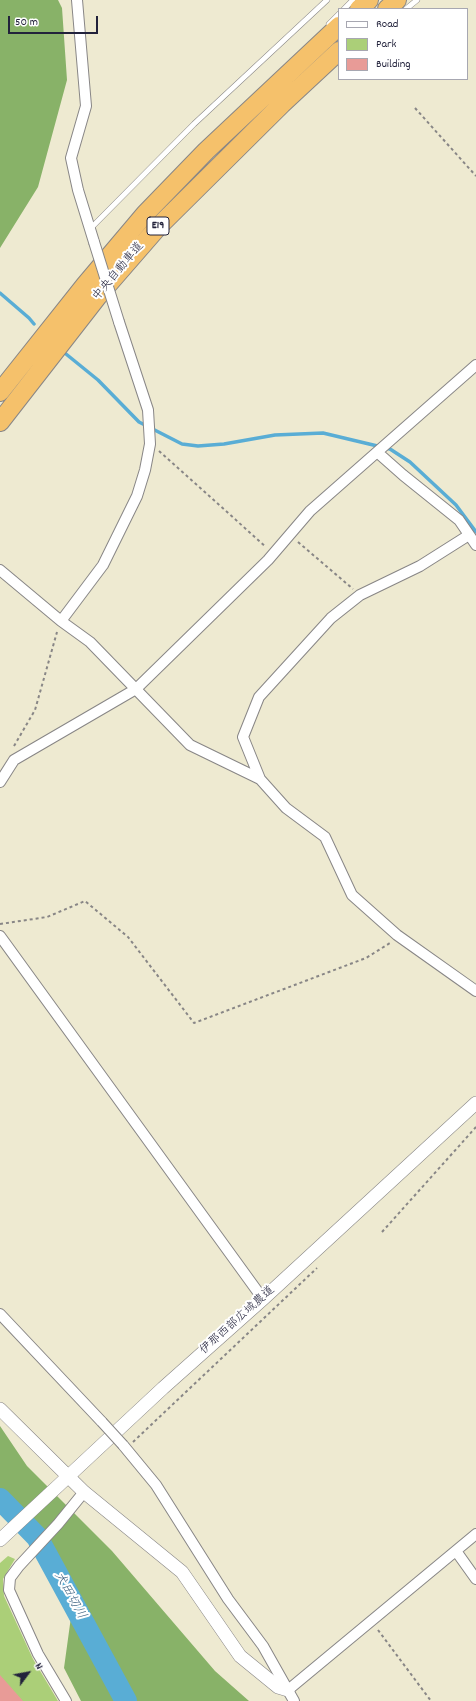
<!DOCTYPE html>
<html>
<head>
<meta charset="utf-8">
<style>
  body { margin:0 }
  #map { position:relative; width:476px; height:1701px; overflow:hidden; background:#eeead1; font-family:Dekko,sans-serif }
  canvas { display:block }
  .legend { position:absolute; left:338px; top:8px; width:130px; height:72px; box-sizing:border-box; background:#fff; border:1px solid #a7a7b1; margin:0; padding:5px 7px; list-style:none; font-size:12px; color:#22223b }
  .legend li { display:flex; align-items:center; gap:8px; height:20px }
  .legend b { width:20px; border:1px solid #a7a7b1 }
  .north { position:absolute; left:8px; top:1653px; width:40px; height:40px; -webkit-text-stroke:3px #fff; paint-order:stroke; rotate:58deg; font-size:11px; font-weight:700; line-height:16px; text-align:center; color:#22223b }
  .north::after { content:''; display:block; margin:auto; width:14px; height:18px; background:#22223b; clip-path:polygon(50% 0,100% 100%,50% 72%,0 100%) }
  .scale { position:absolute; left:8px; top:16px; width:90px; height:18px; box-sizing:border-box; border:2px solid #22223b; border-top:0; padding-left:5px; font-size:12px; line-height:14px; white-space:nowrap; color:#22223b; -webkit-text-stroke:3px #fff; paint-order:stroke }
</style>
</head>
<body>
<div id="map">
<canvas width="476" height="1701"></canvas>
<ul class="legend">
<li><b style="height:5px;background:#fff"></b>Road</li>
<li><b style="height:11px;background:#abcf78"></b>Park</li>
<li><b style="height:11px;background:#e89b97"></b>Building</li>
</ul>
<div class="north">N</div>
<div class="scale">50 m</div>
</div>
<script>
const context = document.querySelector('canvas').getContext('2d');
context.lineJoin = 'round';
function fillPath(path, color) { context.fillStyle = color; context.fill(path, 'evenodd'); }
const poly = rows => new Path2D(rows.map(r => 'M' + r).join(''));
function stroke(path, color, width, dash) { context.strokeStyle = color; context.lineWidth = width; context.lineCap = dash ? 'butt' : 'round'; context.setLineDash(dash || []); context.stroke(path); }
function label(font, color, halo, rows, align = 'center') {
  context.font = font + ' Dekko,"Klee One",sans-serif'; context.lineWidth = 4; context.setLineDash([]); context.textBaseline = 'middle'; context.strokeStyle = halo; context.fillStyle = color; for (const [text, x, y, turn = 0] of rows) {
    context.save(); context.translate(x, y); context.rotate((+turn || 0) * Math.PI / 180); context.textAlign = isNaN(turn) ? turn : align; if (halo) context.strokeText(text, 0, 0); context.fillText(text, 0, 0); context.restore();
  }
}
fillPath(poly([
  [8,1556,15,1559,3,1579,4,1596,33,1659,58,1701,0,1701,0,1563]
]), '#abcf78');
fillPath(poly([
  [0,0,58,0,62,8,67,80,38,187,0,248],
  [0,1426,27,1466,112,1551,215,1671,249,1701,81,1701,64,1668,74,1595,0,1497]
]), '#88b268');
stroke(poly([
  [0,293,29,318,34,324],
  [66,354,98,380,139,422,182,444,198,446,224,444,275,435,323,433,390,449,410,462,456,505,476,532]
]), '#59add5', 3.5);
stroke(poly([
  [0,1499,37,1537,126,1701]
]), '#59add5', 22);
fillPath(poly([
  [0,1675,23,1701,0,1701]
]), '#e89b97');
const service = poly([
  [344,9,353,0],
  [406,9,417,0],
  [329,24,339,14],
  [90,229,194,124,327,0]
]);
const minor = poly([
  [77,0,86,106,71,158,78,190,94,242],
  [377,452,403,475,459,520,476,545],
  [0,570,61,621,90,642,190,745,260,779,286,808,325,837,352,895,397,935,476,991],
  [61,621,103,565,137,496,145,470,150,444,148,410,119,322],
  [260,779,243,737,259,697,331,618,360,595,420,566,469,535],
  [0,782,14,760,136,689,268,560,310,511,476,365],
  [0,936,263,1299],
  [0,1314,102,1422],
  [123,1445,156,1485,228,1599,263,1646,294,1701],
  [456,1551,476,1579],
  [288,1690,476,1534],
  [66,1701,38,1654,9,1590,10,1578,19,1566,58,1524,84,1492]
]);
const tertiary = poly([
  [0,1409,84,1492,182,1572,240,1656,278,1687,288,1690],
  [0,1540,163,1388,263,1299,476,1103]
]);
const motorway = poly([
  [359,9,369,0],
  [387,9,397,0],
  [0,392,85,285,145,214,206,151,339,26],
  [0,422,98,296,158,227,282,104,339,51]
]);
stroke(service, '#888686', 6);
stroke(minor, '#888686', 12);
stroke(tertiary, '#888686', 14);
stroke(motorway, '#888686', 20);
stroke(poly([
  [415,108,476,176],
  [159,451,266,547],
  [298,542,353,589],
  [14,746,35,710,57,632],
  [0,924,47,917,85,901,128,937,194,1023,366,958,390,943],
  [382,1232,476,1127],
  [133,1442,317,1268],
  [378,1630,431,1701]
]), '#888686', 2, [3, 3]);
stroke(service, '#fff', 5);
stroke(minor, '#fff', 10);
stroke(tertiary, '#fff', 13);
stroke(motorway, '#f5c16b', 18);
const minorBridge = poly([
  [94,242,119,322],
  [102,1422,123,1445]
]);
stroke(minorBridge, '#888686', 12, []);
stroke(minorBridge, '#fff', 10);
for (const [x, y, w] of [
  [158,226,22]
]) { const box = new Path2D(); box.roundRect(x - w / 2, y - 9, w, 18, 3); context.fillStyle = '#fff'; context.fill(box); stroke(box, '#22223b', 1); }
label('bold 11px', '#22223b', null, [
  ["E19",158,226]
]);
label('12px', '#22223b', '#fff', [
  ["中央自動車道",119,272,-50],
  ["伊那西部広域農道",238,1321,-42]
]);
label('italic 13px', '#3b6180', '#fff', [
  ["犬田切川",69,1596,61]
]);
</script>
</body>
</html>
